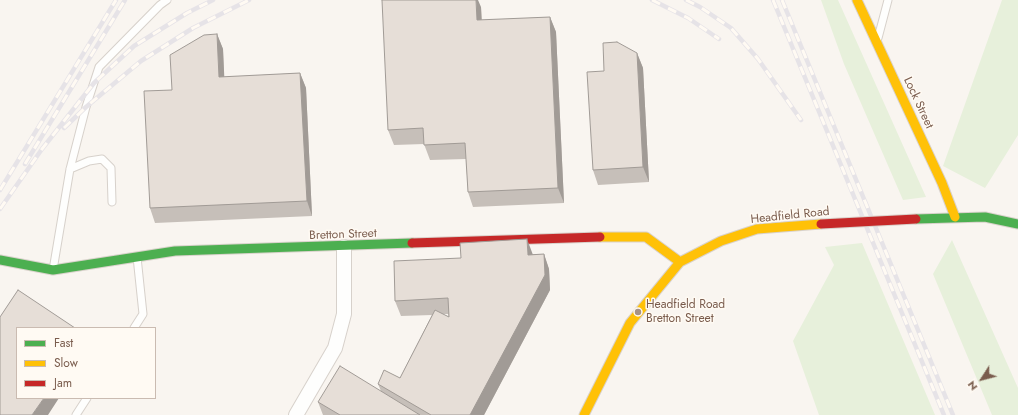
<!DOCTYPE html>
<html>
<head>
<meta charset="utf-8">
<style>
  body { margin:0 }
  #map { position:relative; width:1018px; height:415px; overflow:hidden; background:#f9f5f0; font-family:Jost,sans-serif }
  canvas { display:block }
  .legend { position:absolute; left:16px; top:327px; width:140px; height:72px; box-sizing:border-box; background:#fffaf3; border:1px solid #cabbb1; margin:0; padding:5px 7px; list-style:none; font-size:12px; color:#7a5c4d }
  .legend li { display:flex; align-items:center; gap:8px; height:20px }
  .legend b { width:20px; border:1px solid #cabbb1 }
  .north { position:absolute; left:962px; top:359px; width:40px; height:40px; -webkit-text-stroke:3px #fffaf3; paint-order:stroke; rotate:234deg; font-size:11px; font-weight:700; line-height:16px; text-align:center; color:#7a5c4d }
  .north::after { content:''; display:block; margin:auto; width:14px; height:18px; background:#7a5c4d; clip-path:polygon(50% 0,100% 100%,50% 72%,0 100%) }
</style>
</head>
<body>
<div id="map">
<canvas width="1018" height="415"></canvas>
<ul class="legend">
<li><b style="height:5px;background:#4caf50"></b>Fast</li>
<li><b style="height:5px;background:#ffc107"></b>Slow</li>
<li><b style="height:5px;background:#c62828"></b>Jam</li>
</ul>
<div class="north">N</div>
</div>
<script>
const context = document.querySelector('canvas').getContext('2d');
context.lineJoin = 'round';
function fillPath(path, color) { context.fillStyle = color; context.fill(path, 'evenodd'); }
const poly = rows => new Path2D(rows.map(r => 'M' + r).join(''));
function stroke(path, color, width, dash) { context.strokeStyle = color; context.lineWidth = width; context.lineCap = dash ? 'butt' : 'round'; context.setLineDash(dash || []); context.stroke(path); }
function label(font, color, halo, rows, align = 'center') {
  context.font = font + ' Jost,sans-serif'; context.lineWidth = 3; context.setLineDash([]); context.textBaseline = 'middle'; context.strokeStyle = halo; context.fillStyle = color; for (const [text, x, y, turn = 0] of rows) {
    context.save(); context.translate(x, y); context.rotate((+turn || 0) * Math.PI / 180); context.textAlign = isNaN(turn) ? turn : align; if (halo) context.strokeText(text, 0, 0); context.fillText(text, 0, 0); context.restore();
  }
}
fillPath(poly([
  [821,0,838,0,926,197,903,200,844,64],
  [1002,0,1018,0,1018,135,985,188,943,166],
  [952,240,1018,388,1018,415,992,415,933,274],
  [862,243,935,415,819,415,793,341,834,265,825,247]
]), '#e7f0db');
const lane = poly([
  [878,38,888,0],
  [70,169,89,161,102,159,111,168,112,202],
  [53,270,70,169,86,107,99,67,160,5,167,0],
  [134,328,143,314,137,257],
  [76,415,87,398]
]);
const street = poly([
  [296,415,335,348,344,314,344,247]
]);
const fast = poly([
  [916,219,985,217,1018,224],
  [0,260,53,270,175,251,412,243]
]);
const slow = poly([
  [857,0,942,183,955,217],
  [600,237,646,237,680,262],
  [584,415,630,323,680,262,721,241,757,229,821,224]
]);
const jam = poly([
  [412,243,600,237]
]);
stroke(lane, '#d7d1cb', 9);
stroke(street, '#d7d1cb', 16);
stroke(fast, '#d9d2cb', 11);
stroke(slow, '#d9d2cb', 11);
stroke(jam, '#d9d2cb', 11);
stroke(lane, '#fefefd', 7);
stroke(street, '#fefefd', 14);
stroke(fast, '#4caf50', 9);
stroke(slow, '#ffc107', 9);
stroke(jam, '#c62828', 9);
const rail = poly([
  [652,0,688,18,719,39],
  [686,0,700,7,731,28,758,59,801,120],
  [773,0,944,415],
  [782,0,953,415],
  [64,128,86,107,141,61,193,28,249,0],
  [25,164,125,0],
  [0,190,116,0],
  [0,209,42,149,94,83,134,46,187,13,213,0]
]);
stroke(rail, '#e6e3e7', 4.5);
stroke(rail, '#fffaf3', 3, [9]);
const jamBridge = poly([
  [821,224,916,219]
]);
stroke(jamBridge, '#d9d2cb', 11, []);
stroke(jamBridge, '#c62828', 9);
fillPath(poly([
  [481,7,482,20,550,17,556,32,564,203,473,207,468,192,466,159,430,160,424,144,394,145,388,130],
  [217,34,223,49,224,77,300,73,306,88,312,216,155,223,150,208,172,90],
  [637,53,643,68,649,182,598,185,593,170,604,71],
  [533,254,544,254,549,269,550,290,484,415,323,415,318,402,381,391,378,384,400,378,432,315,401,316,395,301],
  [443,314,448,314,449,317]
]), '#c6bfb9');
fillPath(poly([
  [476,0,478,0,481,7,482,35,477,20],
  [550,17,556,32,564,203,558,188],
  [217,34,223,49,225,92,219,77],
  [637,53,643,68,649,182,643,167],
  [300,73,306,88,312,216,307,201],
  [527,239,533,255,528,255],
  [544,254,549,269,550,290,484,415,470,415],
  [44,398,59,398,48,415,32,415]
]), '#a19b96');
const building = poly([
  [382,0,476,0,477,20,550,17,558,188,468,192,465,143,424,145,423,128,388,130,382,0],
  [217,34,219,77,300,73,307,201,150,208,144,91,172,90,170,55,204,35,217,34],
  [617,42,637,53,643,167,593,170,587,72,604,71,603,43,617,42],
  [527,239,528,255,544,254,545,275,470,415,431,415,378,384,384,370,400,378,435,310,449,317,448,298,395,301,394,261,461,258,460,243,527,239],
  [18,290,75,328,17,328,17,398,44,398,32,415,0,415,0,317,18,290],
  [340,366,420,415,340,415,318,402,340,366]
]);
fillPath(building, '#e6ded7');
stroke(building, '#a19b96', 1);
for (const [x, y, r, color] of [
  [638,312,4,"#a69286"]
]) { const dot = new Path2D(); dot.arc(x, y, r, 0, 2 * Math.PI); context.fillStyle = color; context.fill(dot); stroke(dot, '#fffaf3', 1.5); }
label('12px', '#7a5c4d', '#fffaf3', [
  ["Lock Street",918,103,65],
  ["Headfield Road",790,216,-6],
  ["Bretton Street",343,235,-2]
]);
label('12px', '#7a5c4d', '#fffaf3', [
  ["Headfield Road",646,305],
  ["Bretton Street",646,319]
], 'left');
</script>
</body>
</html>
